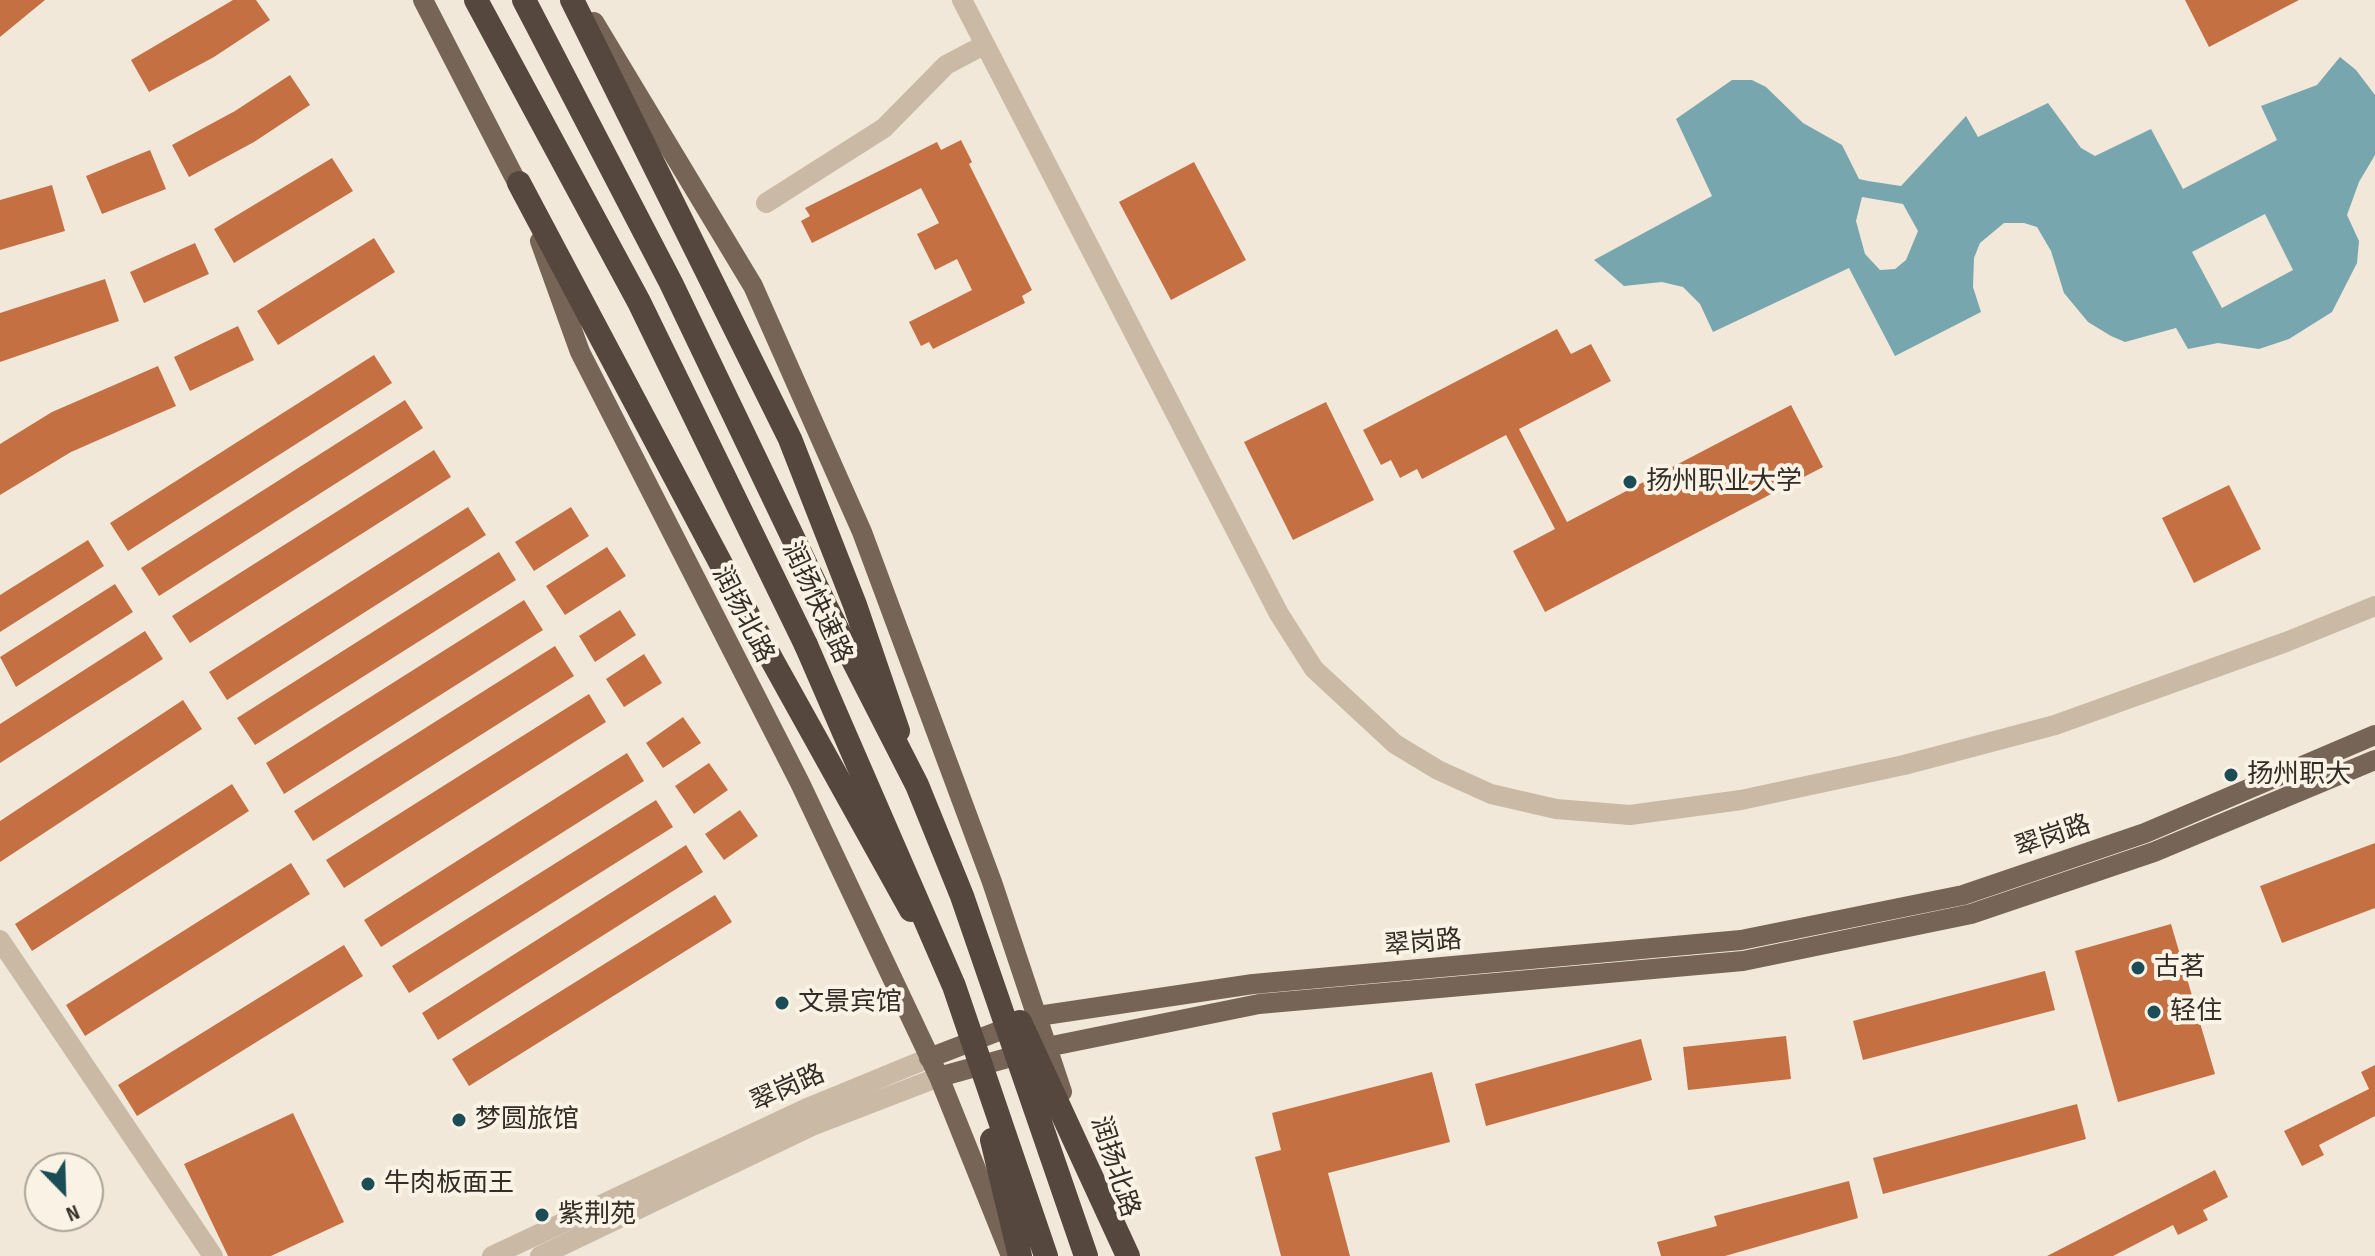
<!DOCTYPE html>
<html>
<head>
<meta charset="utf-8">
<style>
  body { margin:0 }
  #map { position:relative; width:2375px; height:1256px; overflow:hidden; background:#f1e8d9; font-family:"Sofia Sans Condensed",sans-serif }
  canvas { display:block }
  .north { position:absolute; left:24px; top:1152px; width:80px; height:80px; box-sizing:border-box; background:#f9f2e5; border:2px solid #aaa399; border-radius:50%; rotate:157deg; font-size:22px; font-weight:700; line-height:32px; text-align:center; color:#342c26 }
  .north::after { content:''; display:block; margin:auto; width:28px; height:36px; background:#1c4c55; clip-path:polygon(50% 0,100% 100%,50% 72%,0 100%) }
</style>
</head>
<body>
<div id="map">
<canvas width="2375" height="1256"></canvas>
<div class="north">N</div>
</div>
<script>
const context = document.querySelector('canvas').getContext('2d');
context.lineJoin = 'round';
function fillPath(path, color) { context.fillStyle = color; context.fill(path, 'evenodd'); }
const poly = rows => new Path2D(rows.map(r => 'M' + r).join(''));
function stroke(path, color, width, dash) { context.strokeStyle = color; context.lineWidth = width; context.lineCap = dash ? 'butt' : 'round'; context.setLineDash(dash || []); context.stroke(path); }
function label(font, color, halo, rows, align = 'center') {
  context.font = font + ' "Sofia Sans Condensed","Noto Sans SC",sans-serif'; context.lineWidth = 8; context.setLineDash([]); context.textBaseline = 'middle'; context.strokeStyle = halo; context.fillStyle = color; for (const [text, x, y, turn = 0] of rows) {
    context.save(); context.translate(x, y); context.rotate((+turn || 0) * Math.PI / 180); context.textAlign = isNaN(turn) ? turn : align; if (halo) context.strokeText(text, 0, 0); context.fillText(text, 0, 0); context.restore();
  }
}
fillPath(poly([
  [2340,57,2356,70,2375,95,2375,155,2359,182,2347,215,2359,241,2357,263,2332,312,2289,339,2259,349,2218,343,2188,349,2176,328,2125,342,2111,336,2088,322,2064,293,2051,251,2037,227,2024,223,2004,223,1980,243,1974,258,1973,287,1981,312,1895,356,1849,268,1713,332,1700,304,1683,287,1662,282,1624,286,1594,260,1712,196,1676,119,1732,80,1752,80,1766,87,1803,123,1842,145,1859,179,1868,181,1901,186,1966,116,1978,137,2048,103,2081,148,2095,156,2151,129,2183,189,2277,140,2261,106,2317,85],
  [1862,197,1903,204,1918,231,1906,260,1895,269,1880,270,1865,254,1856,221],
  [2265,214,2293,270,2222,308,2192,252]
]), '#78a6ae');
fillPath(poly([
  [0,0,45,0,0,37],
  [233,0,256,0,270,20,214,57,149,92,131,60],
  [2185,0,2299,0,2209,47],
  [290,75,310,105,254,142,189,177,172,145,235,111],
  [961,140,972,162,969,164,1032,290,1022,296,1025,303,933,349,929,342,921,346,909,322,972,290,957,259,935,270,917,234,939,223,921,188,812,243,801,221,810,216,805,208,937,142,941,150],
  [150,150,166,189,102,214,86,176],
  [332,158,353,191,234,263,214,229],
  [1194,162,1246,260,1171,300,1119,202],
  [52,185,65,231,0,250,0,200],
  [374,238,395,272,278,345,257,311],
  [195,243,209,274,144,303,130,272],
  [105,279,119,321,0,362,0,313],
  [238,326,254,360,190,391,174,357],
  [1557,329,1571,354,1591,344,1611,381,1519,429,1567,522,1791,405,1823,467,1545,612,1513,551,1555,529,1506,435,1422,479,1417,469,1400,478,1391,460,1381,465,1363,430],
  [374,355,392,383,128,551,110,523],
  [158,366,176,406,71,452,0,495,0,444,52,412],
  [405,400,423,428,159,596,141,568],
  [1326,402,1374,500,1293,540,1244,442],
  [434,450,451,477,190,643,172,616],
  [2229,485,2261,549,2194,583,2162,518],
  [468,507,486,535,227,700,209,672],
  [571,507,589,536,534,571,515,542],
  [88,540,104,566,0,632,0,595],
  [607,547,626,576,565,615,546,586],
  [499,552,516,580,255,745,237,718],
  [115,584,133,612,16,687,0,657],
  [524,600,543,630,284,794,266,763],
  [620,610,636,635,595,662,579,636],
  [145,631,163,659,0,763,0,724],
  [555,646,574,676,313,841,294,811],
  [644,654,662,683,624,707,606,679],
  [589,694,606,722,344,888,326,860],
  [183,700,202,729,0,862,0,821],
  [683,717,701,743,663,768,646,743],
  [627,753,644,781,381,947,364,920],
  [709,763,728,790,694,814,675,786],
  [232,784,249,811,32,951,15,924],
  [656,800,673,827,409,993,392,966],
  [740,810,758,836,724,860,705,834],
  [2375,843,2375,908,2282,943,2260,886],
  [686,845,703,872,438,1040,422,1013],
  [291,863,310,894,85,1036,66,1005],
  [715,895,732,922,469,1086,452,1059],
  [2171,924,2215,1074,2118,1102,2075,951],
  [344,945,363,976,137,1116,118,1085],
  [2045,971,2055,1010,1863,1060,1853,1021],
  [1786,1036,1791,1079,1688,1090,1683,1047],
  [1641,1039,1652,1080,1486,1126,1475,1084],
  [2375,1065,2375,1116,2319,1145,2324,1155,2302,1166,2284,1131,2369,1089,2361,1072],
  [1432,1072,1450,1142,1328,1173,1350,1256,1281,1256,1255,1157,1281,1150,1272,1113],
  [2077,1104,2086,1139,1883,1194,1873,1158],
  [293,1113,344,1222,271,1256,228,1256,184,1164],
  [2215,1170,2228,1197,2203,1210,2208,1220,2178,1235,2173,1225,2113,1256,2047,1256],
  [1849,1181,1858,1218,1725,1256,1661,1256,1657,1242,1717,1226,1714,1216]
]), '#c57043');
stroke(poly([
  [962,0,1279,614,1314,669,1395,744,1438,770,1491,794,1556,809,1630,815,1741,800,1904,765,2055,725,2286,642,2375,606],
  [766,203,884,128,946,65,984,45],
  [0,940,213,1256],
  [492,1256,805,1109,929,1058],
  [540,1256,812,1126,939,1077]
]), '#c9b9a5', 20);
stroke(poly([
  [423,0,524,196],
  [594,22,753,286,862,532,992,882,1062,1092],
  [540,241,580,352,800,783,939,1077,1011,1256],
  [929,1058,1038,1016,1253,984,1741,940,1963,895,2145,833,2375,735],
  [939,1077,1047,1047,1259,1004,1743,961,1971,914,2154,852,2375,760]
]), '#766557', 20);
stroke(poly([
  [476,0,639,302,806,645],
  [524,0,671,283,829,613],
  [572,0,790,439,855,605,898,731],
  [519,183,772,660,911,910]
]), '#55473d', 24);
stroke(poly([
  [829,613,917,785,962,896,1086,1256],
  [806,645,954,986,1046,1256],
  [1020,1022,1128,1256],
  [992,1140,1020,1256]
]), '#55473d', 24);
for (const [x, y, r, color] of [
  [1630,482,8,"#1c4c55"],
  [2231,775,8,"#1c4c55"],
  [2138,968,8,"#1c4c55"],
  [782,1003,8,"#1c4c55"],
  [2154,1012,8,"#1c4c55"],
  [459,1120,8,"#1c4c55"],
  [368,1184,8,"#1c4c55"],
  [542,1215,8,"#1c4c55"]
]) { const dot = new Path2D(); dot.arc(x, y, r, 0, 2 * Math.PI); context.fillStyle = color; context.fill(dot); stroke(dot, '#f9f2e5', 3); }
label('26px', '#342c26', '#f9f2e5', [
  ["扬州职业大学",1646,482],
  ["扬州职大",2247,775],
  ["古茗",2154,968],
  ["文景宾馆",798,1003],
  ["轻住",2170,1012],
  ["梦圆旅馆",475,1120],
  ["牛肉板面王",384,1184],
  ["紫荆苑",558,1215]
], 'left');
label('26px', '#342c26', '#f9f2e5', [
  ["润扬快速路",816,603,65],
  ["润扬北路",742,615,63],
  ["翠岗路",2053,837,-19],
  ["翠岗路",1423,944,-5],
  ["翠岗路",788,1089,-24],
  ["润扬北路",1114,1167,72]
]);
</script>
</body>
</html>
